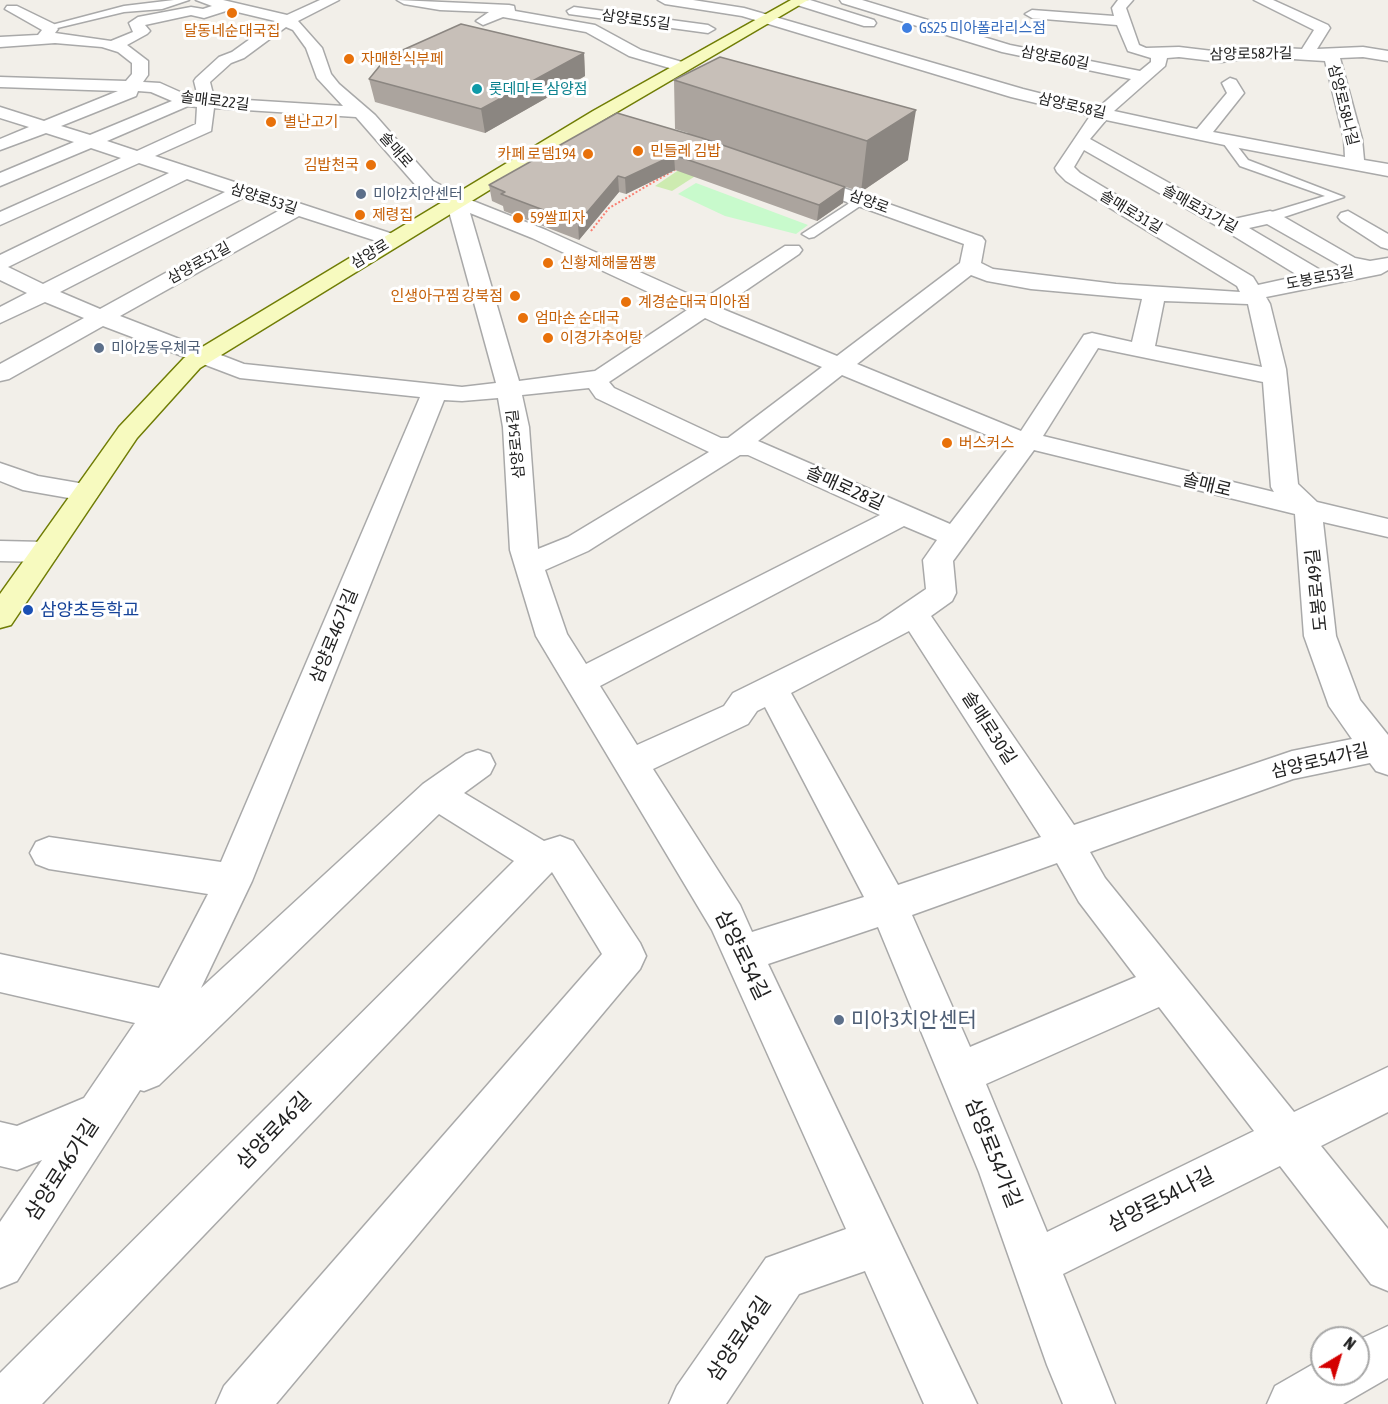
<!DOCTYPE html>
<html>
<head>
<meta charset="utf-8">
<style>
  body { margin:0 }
  #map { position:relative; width:1388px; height:1404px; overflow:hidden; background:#f2efe9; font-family:"Asap Condensed",sans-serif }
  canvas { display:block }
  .north { position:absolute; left:1310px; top:1326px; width:60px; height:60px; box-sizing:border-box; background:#fff; border:2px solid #a7a7a7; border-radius:50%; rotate:38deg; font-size:16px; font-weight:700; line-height:24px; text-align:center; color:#222 }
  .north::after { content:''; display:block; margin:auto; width:21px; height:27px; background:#d40000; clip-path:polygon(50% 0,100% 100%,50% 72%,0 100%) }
</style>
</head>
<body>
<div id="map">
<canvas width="1388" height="1404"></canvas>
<div class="north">N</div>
</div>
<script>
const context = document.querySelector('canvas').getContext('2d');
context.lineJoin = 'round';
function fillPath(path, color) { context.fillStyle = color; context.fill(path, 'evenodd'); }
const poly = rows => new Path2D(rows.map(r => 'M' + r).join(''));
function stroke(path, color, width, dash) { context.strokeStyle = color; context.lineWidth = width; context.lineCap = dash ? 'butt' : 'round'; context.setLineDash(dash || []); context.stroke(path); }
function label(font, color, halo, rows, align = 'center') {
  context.font = font + ' "Asap Condensed","Noto Sans KR",sans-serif'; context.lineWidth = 6; context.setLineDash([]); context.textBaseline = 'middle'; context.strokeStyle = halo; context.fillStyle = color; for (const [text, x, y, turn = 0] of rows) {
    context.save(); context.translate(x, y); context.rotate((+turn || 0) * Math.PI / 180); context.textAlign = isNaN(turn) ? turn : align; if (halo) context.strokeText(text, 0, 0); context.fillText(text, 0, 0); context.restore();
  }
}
fillPath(poly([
  [707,151,725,157,672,191,655,186]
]), '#cdebb0');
fillPath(poly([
  [696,183,808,225,796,234,725,216,678,194]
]), '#c8facc');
const service = poly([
  [174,0,189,0,162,9,124,12,49,30,44,27,124,6,174,0],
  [1227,137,1231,138,1248,160,1344,197,1275,220,1265,220,1265,214,1325,196,1240,166,1221,140,1227,137],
  [862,195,866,196,866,202,814,237,809,238,802,234,862,195]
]);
const minor = poly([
  [196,0,223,0,287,15,320,0,339,0,298,21,322,48,331,74,339,84,375,115,433,181,463,197,546,230,702,300,785,246,799,246,802,250,799,254,720,308,837,356,960,263,964,244,794,183,792,179,794,175,801,173,982,237,985,241,981,263,993,269,1116,284,1240,292,1237,286,1066,181,1057,172,1055,168,1090,116,1011,97,742,16,665,4,658,0,693,0,744,8,1023,89,1098,108,1131,79,1002,52,842,3,840,0,862,0,1010,45,1140,71,1151,62,1151,58,1128,51,1117,25,1032,18,1025,14,1032,10,1114,16,1112,8,1118,0,1133,0,1126,8,1139,45,1146,48,1179,47,1221,52,1260,47,1302,49,1314,30,1254,0,1273,0,1328,25,1330,28,1317,49,1363,47,1388,51,1388,61,1363,57,1340,58,1362,139,1364,160,1388,164,1388,176,1234,147,1106,120,1090,139,1234,219,1270,211,1277,213,1355,258,1370,261,1388,258,1388,270,1381,274,1266,297,1270,304,1286,369,1298,484,1317,502,1388,519,1388,537,1323,522,1336,636,1360,700,1388,735,1388,775,1376,771,1370,763,1293,779,1090,852,1105,878,1294,1112,1388,1067,1388,1112,1321,1146,1388,1229,1388,1291,1371,1284,1280,1166,1063,1274,1115,1404,1063,1404,1047,1365,979,1172,878,927,768,964,977,1404,924,1404,865,1271,799,1294,726,1404,669,1404,677,1386,766,1258,846,1229,712,930,536,636,510,550,503,427,498,398,462,401,444,400,252,881,201,988,423,784,466,754,478,750,490,754,495,764,490,774,464,793,544,841,560,836,573,841,640,943,646,956,640,969,276,1404,216,1404,224,1386,602,954,552,872,42,1404,0,1404,0,1373,514,861,439,814,159,1085,144,1091,140,1090,17,1281,0,1288,0,1222,42,1160,17,1170,0,1166,0,1122,17,1126,84,1098,135,1023,0,992,0,954,159,988,208,894,49,869,36,864,30,853,36,842,49,837,221,862,420,397,240,378,103,326,9,379,0,381,0,364,84,318,45,302,0,323,0,307,27,293,0,280,0,255,169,173,139,163,0,225,0,212,121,158,91,148,0,186,0,173,74,142,46,133,0,150,0,139,29,127,0,118,0,107,44,121,118,91,0,87,0,77,126,81,132,74,132,63,118,52,102,47,55,43,0,47,0,37,38,35,42,30,5,9,7,6,17,6,54,24,58,29,55,33,111,41,133,32,129,23,138,17,191,7,203,9,212,6,196,0],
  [229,10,275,21,232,52,219,57,196,78,194,81,198,97,189,96,160,83,143,82,148,75,148,61,127,45,147,34,150,31,145,25,191,15,204,18,229,10],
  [286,27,293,30,306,48,317,78,343,106,214,98,210,82,231,63,244,58,286,27],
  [1179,57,1221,62,1260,57,1325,61,1344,139,1345,157,1213,132,1244,93,1236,80,1230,78,1222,83,1227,93,1197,129,1114,111,1165,66,1167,58,1179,57],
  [138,91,151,92,172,101,90,135,61,126,136,96,138,91],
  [188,106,197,107,196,124,137,151,107,141,188,106],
  [214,108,356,117,419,189,447,204,496,383,462,387,244,364,120,316,299,216,392,246,399,244,402,240,399,236,155,156,211,131,214,108],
  [1084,150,1224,230,1299,276,1258,285,1253,277,1080,173,1074,167,1084,150],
  [187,179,225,192,43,284,8,267,187,179],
  [243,198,280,210,100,309,60,292,243,198],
  [470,213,532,238,687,310,595,371,519,381,470,213],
  [1267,224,1341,266,1342,267,1322,271,1249,228,1267,224],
  [971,275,987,281,1031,289,1142,299,1132,342,1092,333,1084,335,1021,431,857,364,971,275],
  [1164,301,1248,304,1262,367,1155,346,1164,301],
  [705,318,720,325,822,367,728,438,721,438,614,388,609,382,705,318],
  [1098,348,1263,382,1271,487,1274,492,1043,436,1098,348],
  [842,375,1011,445,950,524,758,441,842,375],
  [589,388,596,398,709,452,568,537,538,549,529,427,522,395,589,388],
  [1034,450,1295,514,1304,636,1329,706,1352,739,1292,751,1074,825,931,616,952,601,956,593,953,561,1034,450],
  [740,455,748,455,880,515,586,664,567,634,545,570,588,551,740,455],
  [904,526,937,540,923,560,926,589,879,621,733,693,724,706,637,745,600,686,904,526],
  [909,631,1041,837,898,885,791,693,909,631],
  [765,707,864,897,752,932,740,905,653,769,748,724,757,711,765,707],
  [1057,863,1079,902,1136,977,970,1047,912,915,1057,863],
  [1159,1007,1254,1131,1047,1232,986,1084,1159,1007],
  [397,0,509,5,514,6,515,11,595,25,641,50,689,64,691,67,683,72,629,56,586,32,503,17,483,25,476,21,489,12,440,10,404,4,397,0],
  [810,0,874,20,876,23,874,26,864,26,794,4,792,1,810,0],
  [574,7,708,25,715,29,708,33,569,14,567,11,574,7],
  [1348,211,1388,234,1388,249,1381,247,1341,221,1338,217,1341,213,1348,211],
  [0,463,38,476,96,486,100,492,96,498,86,501,23,490,0,481,0,463],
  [0,541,45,542,55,545,59,552,55,559,45,562,0,561,0,541],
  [1388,1326,1388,1378,1343,1404,1267,1404,1275,1386,1322,1359,1322,1374,1358,1374,1358,1340,1388,1326]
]);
const secondary = poly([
  [791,0,808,0,605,119,200,368,137,438,11,625,0,628,0,594,119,427,184,358,593,111,791,0]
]);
stroke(service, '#a9a9a9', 3);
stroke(minor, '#a9a9a9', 3);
stroke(secondary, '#707d05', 3);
stroke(poly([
  [591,231,609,208,676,169]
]), '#fa8072', 2, [2, 2]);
fillPath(service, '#fff');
fillPath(minor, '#fff');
fillPath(secondary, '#f7fabf');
fillPath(poly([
  [584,53,585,76,485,133,375,102,369,79],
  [720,57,908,160,861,192,783,166,843,203,817,221,675,170,626,194,619,192,579,240,504,211,503,206,492,201,489,185,688,133,675,129,674,80]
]), '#aba49e');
fillPath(poly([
  [584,53,585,76,485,133,481,109],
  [916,110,908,160,861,192,867,141],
  [674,155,675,170,626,194,625,178],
  [618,176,619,192,579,240,578,223],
  [845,187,843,203,817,221,819,205]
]), '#8b8681');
const building = poly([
  [461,24,584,53,481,109,369,79,387,57,461,24],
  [720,57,916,110,867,141,674,80,720,57],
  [617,113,702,138,845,187,819,205,674,155,625,178,618,176,578,223,501,194,505,192,489,185,617,113]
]);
fillPath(building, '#c7bfb8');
stroke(building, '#8b8681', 1.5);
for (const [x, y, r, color] of [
  [232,13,6,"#e8710a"],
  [907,28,6,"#3f7fe0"],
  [349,59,6,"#e8710a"],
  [477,89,6,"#0f9aa8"],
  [271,122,6,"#e8710a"],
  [638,151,6,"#e8710a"],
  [588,154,6,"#e8710a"],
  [371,165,6,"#e8710a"],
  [361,194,6,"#5c6f8a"],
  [360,215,6,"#e8710a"],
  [518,218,6,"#e8710a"],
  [548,263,6,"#e8710a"],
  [515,296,6,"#e8710a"],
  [626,302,6,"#e8710a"],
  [523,318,6,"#e8710a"],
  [548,338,6,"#e8710a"],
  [99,348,6,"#5c6f8a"],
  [947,443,6,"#e8710a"],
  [28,610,6,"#1a4fb4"],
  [839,1020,6,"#5c6f8a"]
]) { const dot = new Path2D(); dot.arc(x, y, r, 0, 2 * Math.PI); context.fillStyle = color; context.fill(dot); stroke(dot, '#fff', 2); }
label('15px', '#222', '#fff', [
  ["삼양로55길",636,20,8],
  ["삼양로58가길",1251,54,-1],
  ["삼양로60길",1055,58,11],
  ["솔매로22길",215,101,7],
  ["삼양로58나길",1343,105,76],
  ["삼양로58길",1072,106,13],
  ["솔매로",396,150,49],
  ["삼양로53길",264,199,18],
  ["삼양로",869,202,20],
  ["솔매로31가길",1200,209,29],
  ["솔매로31길",1131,212,31],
  ["삼양로",370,254,-31],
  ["삼양로51길",199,263,-29],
  ["도봉로53길",1320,278,-11],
  ["삼양로54길",516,444,-96]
]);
label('15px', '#366cbe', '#fff', [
  ["GS25 미아폴라리스점",919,28]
], 'left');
label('15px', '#c56008', '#fff', [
  ["달동네순대국집",232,31,"center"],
  ["자매한식부페",361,59],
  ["별난고기",283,122],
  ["민들레 김밥",650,151],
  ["카페 로뎀194",576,154,"right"],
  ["김밥천국",359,165,"right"],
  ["제령집",372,215],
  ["59쌀피자",530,218],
  ["신황제해물짬뽕",560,263],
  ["인생아구찜 강북점",503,296,"right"],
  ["계경순대국 미아점",638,302],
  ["엄마손 순대국",535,318],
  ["이경가추어탕",560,338],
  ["버스커스",959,443]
], 'left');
label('15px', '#0d838f', '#fff', [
  ["롯데마트 삼양점",489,89]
], 'left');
label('15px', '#4e5e75', '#fff', [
  ["미아2치안센터",373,194],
  ["미아2동우체국",111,348]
], 'left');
label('18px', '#222', '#fff', [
  ["솔매로",1207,485,14],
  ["솔매로28길",845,488,24],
  ["도봉로49길",1317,590,-96],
  ["삼양로46가길",334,636,-68],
  ["솔매로30길",989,728,57],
  ["삼양로54가길",1320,761,-13]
]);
label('18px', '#164399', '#fff', [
  ["삼양초등학교",40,610]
], 'left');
label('21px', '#222', '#fff', [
  ["삼양로54길",742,955,64],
  ["삼양로46길",274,1131,-46],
  ["삼양로54가길",993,1153,68],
  ["삼양로46가길",62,1170,-57],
  ["삼양로54나길",1161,1200,-27],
  ["삼양로46길",739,1339,-56]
]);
label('21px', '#4e5e75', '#fff', [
  ["미아3치안센터",851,1020]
], 'left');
</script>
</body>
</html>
